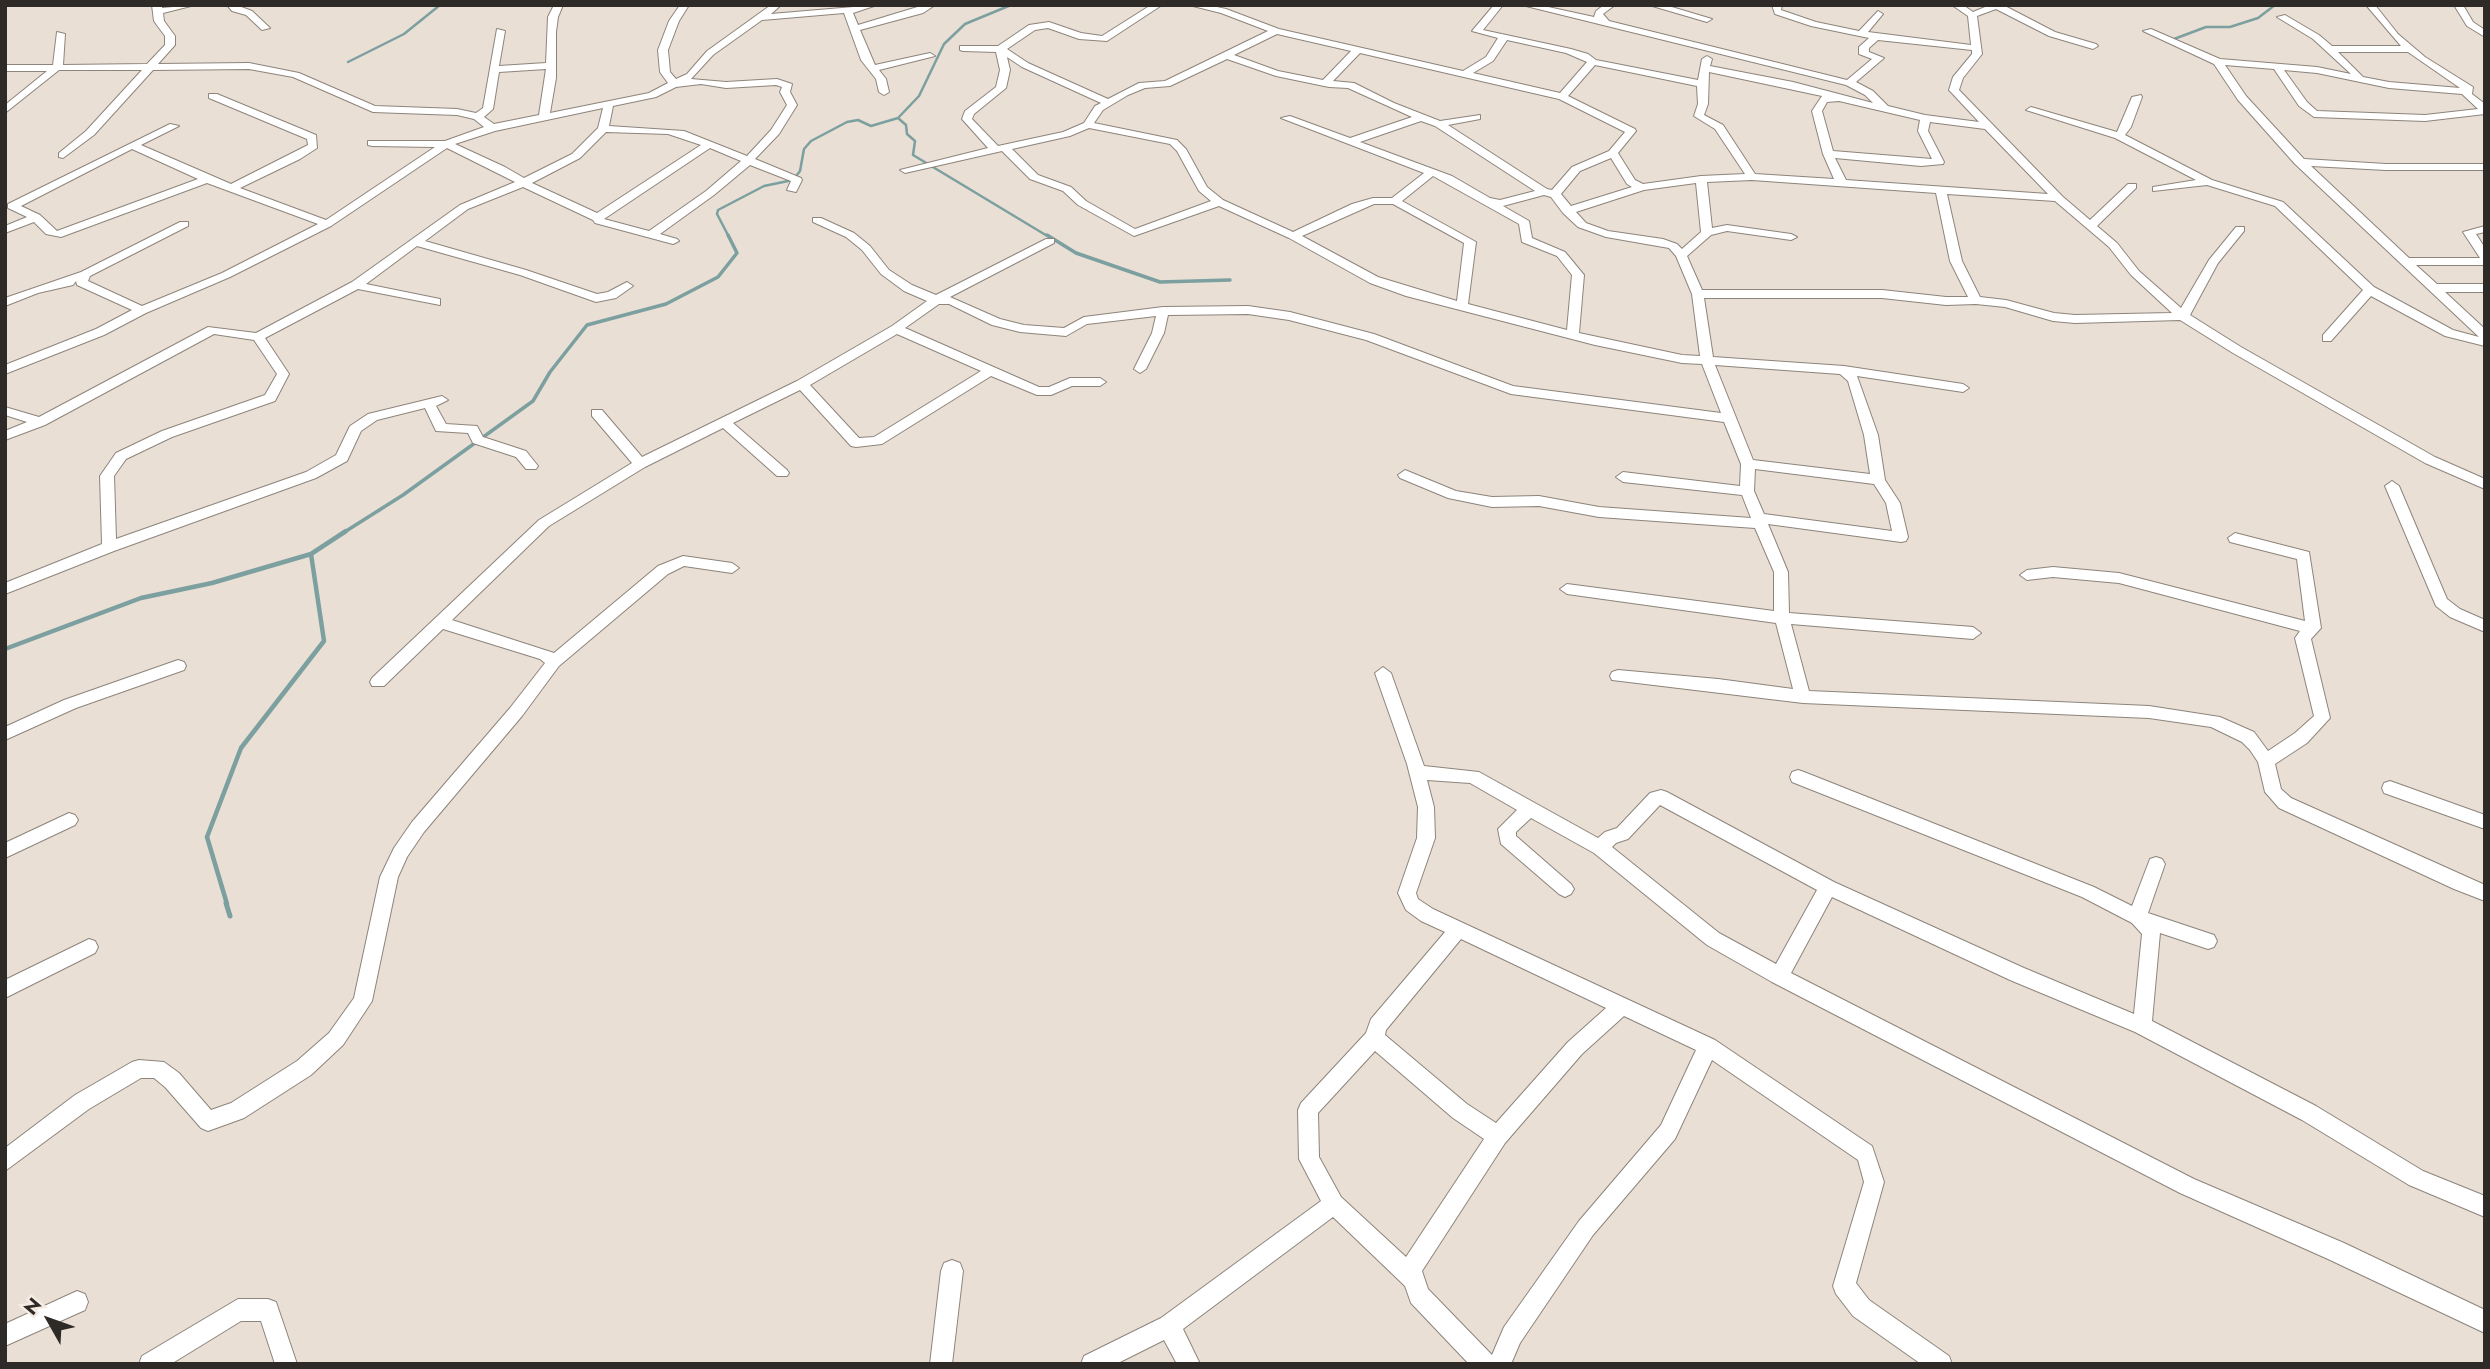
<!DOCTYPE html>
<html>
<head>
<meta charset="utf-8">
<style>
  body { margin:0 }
  #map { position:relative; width:2490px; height:1369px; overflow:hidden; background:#e9dfd5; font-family:Jost,sans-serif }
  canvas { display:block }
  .frame { position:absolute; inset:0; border:7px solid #2e2a27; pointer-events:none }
  .north { position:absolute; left:14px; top:1285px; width:70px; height:70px; -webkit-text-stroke:5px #f6ece3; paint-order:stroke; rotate:310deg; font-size:19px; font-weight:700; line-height:28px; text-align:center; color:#2e2a27 }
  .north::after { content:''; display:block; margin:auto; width:24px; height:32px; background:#2e2a27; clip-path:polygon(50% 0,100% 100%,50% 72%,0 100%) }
</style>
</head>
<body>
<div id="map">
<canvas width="2490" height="1369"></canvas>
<div class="frame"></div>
<div class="north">N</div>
</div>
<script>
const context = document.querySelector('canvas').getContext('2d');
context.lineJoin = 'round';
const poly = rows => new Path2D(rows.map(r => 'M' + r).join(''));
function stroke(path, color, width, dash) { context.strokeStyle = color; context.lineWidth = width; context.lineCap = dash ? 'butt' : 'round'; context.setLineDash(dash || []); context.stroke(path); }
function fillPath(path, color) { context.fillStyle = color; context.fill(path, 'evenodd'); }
stroke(poly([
  [2174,39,2206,27,2230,27,2258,18,2275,5],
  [348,62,404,34,440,5],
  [898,118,906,125,907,134,915,141,913,155,1049,237],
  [729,237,717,214,718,210,764,186,793,180,800,171,804,149,811,141,847,122,858,120,871,126,898,118,919,96,944,44,965,24,1011,5]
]), '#7c9f9f', 2.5);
stroke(poly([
  [1047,235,1076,253,1160,282,1230,280],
  [343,533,403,495,533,401,550,372,587,325,666,304,718,277,737,253,728,235]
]), '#7c9f9f', 3.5);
stroke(poly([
  [5,649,141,598,212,583,311,554,346,531],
  [227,904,207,837,241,748,324,641,311,554]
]), '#7c9f9f', 4.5);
stroke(poly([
  [226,903,230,916]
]), '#7c9f9f', 5);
const minor = poly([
  [152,5,162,5,162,8,195,5,163,13,164,21,175,36,175,45,158,64,249,63,299,73,375,106,457,109,476,113,483,108,497,29,505,31,499,66,546,63,548,17,554,5,563,5,558,17,556,32,556,78,550,113,649,93,668,83,660,72,658,50,669,21,680,5,689,5,679,21,668,50,670,72,676,79,687,74,707,51,771,5,781,5,771,14,877,5,853,13,858,25,924,5,935,5,923,13,860,30,875,65,930,53,935,56,879,70,886,79,889,92,884,95,879,92,876,79,861,60,844,13,762,20,713,55,691,79,726,82,777,79,792,84,790,92,797,105,779,134,755,159,801,178,802,180,796,192,787,190,791,181,750,165,714,195,660,234,677,239,679,241,673,244,595,223,593,220,523,187,468,209,425,241,526,270,597,294,608,292,627,282,633,286,616,298,596,302,520,275,417,246,366,284,440,299,440,305,358,289,265,338,289,374,275,401,172,437,126,459,114,476,116,539,306,472,336,455,350,426,368,414,442,396,448,400,436,406,446,424,477,426,483,437,526,451,538,466,536,469,526,469,516,457,473,443,468,433,436,431,425,408,377,420,361,431,347,461,316,478,114,551,5,594,5,583,102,544,100,476,116,453,162,431,265,395,277,374,254,340,214,334,45,425,5,440,5,431,27,422,5,415,5,407,39,417,208,327,256,333,352,282,460,205,515,182,447,148,331,226,230,277,146,313,104,335,5,374,5,365,96,329,132,310,77,285,76,281,73,285,38,293,5,306,5,298,81,272,180,222,188,222,188,226,90,276,88,281,142,306,222,273,318,224,207,183,61,237,46,234,34,222,5,233,5,226,27,217,8,208,8,204,170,124,179,126,141,145,231,184,308,145,307,139,209,98,209,94,217,94,316,135,317,148,300,159,240,188,326,220,435,147,372,146,368,145,368,141,445,141,484,127,474,119,457,115,373,112,293,77,249,69,153,70,94,135,63,158,59,157,59,153,86,131,142,70,59,70,5,113,5,105,47,71,5,71,5,65,53,65,57,32,65,34,63,65,147,64,165,45,165,36,154,21,152,5],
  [546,69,539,115,494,124,484,117,493,109,499,72,546,69],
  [701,84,726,88,776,85,782,87,780,92,787,105,771,130,747,156,684,131,609,126,613,106,656,97,676,87,701,84],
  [603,108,598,128,572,154,524,178,505,167,455,144,495,131,603,108],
  [606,132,668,134,701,145,597,213,532,183,580,158,606,132],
  [710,148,741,161,706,191,649,231,604,219,710,148],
  [132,149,198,179,57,231,40,215,21,206,132,149],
  [227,5,236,5,252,11,270,28,262,30,246,15,232,11,227,5],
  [1151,5,1162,5,1107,41,1079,39,1048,28,1035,30,1007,49,1028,63,1108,99,1139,83,1165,81,1268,31,1221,13,1189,5,1208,5,1226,9,1279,29,1463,71,1486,57,1498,38,1472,31,1494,5,1503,5,1483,30,1571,49,1588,54,1596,60,1698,80,1702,59,1707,56,1712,59,1710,66,1793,82,1873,103,1865,95,1846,85,1522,5,1539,5,1594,17,1596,11,1604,5,1615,5,1603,14,1609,21,1847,80,1872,59,1859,54,1859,47,1869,38,1811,26,1775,14,1772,5,1782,5,1781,10,1816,22,1859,31,1878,11,1883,14,1868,32,1971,45,1968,16,1952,5,1963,5,1973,12,1990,5,2003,5,2055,32,2096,44,2098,46,2093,49,2049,36,1996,9,1977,16,1982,54,1963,78,1959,90,2062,196,2090,220,2128,184,2136,184,2136,188,2097,226,2117,243,2139,271,2181,308,2209,260,2236,227,2244,227,2244,231,2218,263,2190,315,2241,347,2435,457,2485,479,2485,489,2425,463,2233,353,2180,320,2075,323,2053,321,2005,307,1976,304,1946,305,1882,298,1704,298,1713,357,1844,366,1963,384,1969,388,1963,392,1857,376,1878,435,1885,480,1900,503,1908,537,1906,541,1901,542,1768,524,1788,572,1789,613,1973,627,1981,633,1973,639,1791,624,1809,691,2149,706,2220,717,2254,732,2268,751,2295,733,2314,716,2295,638,2300,631,2119,583,2053,577,2027,580,2020,575,2027,570,2053,567,2119,573,2305,621,2297,559,2230,542,2228,538,2235,533,2309,552,2321,628,2311,639,2330,718,2307,743,2275,764,2281,789,2291,798,2485,885,2485,901,2454,889,2279,808,2265,792,2258,762,2250,750,2242,742,2211,727,2149,718,1803,703,1612,680,1610,676,1612,672,1618,670,1718,679,1793,689,1776,623,1567,594,1560,589,1567,584,1774,611,1774,572,1755,528,1599,517,1539,506,1492,507,1448,498,1400,478,1398,475,1405,470,1456,491,1492,497,1539,496,1599,507,1751,518,1742,495,1623,482,1616,477,1623,472,1740,486,1741,464,1724,422,1511,394,1366,340,1289,320,1248,314,1168,315,1164,333,1146,369,1140,373,1134,369,1152,333,1156,316,1087,324,1066,336,1020,332,992,325,949,304,939,304,905,328,1039,387,1049,387,1070,378,1100,378,1106,382,1100,386,1072,386,1051,395,1037,395,991,376,882,444,856,447,851,446,800,390,733,423,787,470,789,473,787,476,777,476,723,428,645,467,549,526,452,620,554,653,658,566,683,556,732,563,739,568,732,573,684,566,668,574,559,666,522,716,424,832,407,857,398,877,372,1001,343,1045,311,1075,244,1118,208,1131,201,1128,165,1087,154,1078,141,1078,89,1109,5,1171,5,1148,75,1095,132,1062,139,1060,164,1062,179,1073,211,1110,231,1103,297,1061,329,1033,354,998,380,877,394,848,412,822,510,708,545,663,540,659,443,629,384,686,372,686,370,682,372,678,539,520,632,463,592,416,592,410,602,410,642,457,797,381,892,326,927,301,904,291,881,274,862,250,846,237,813,222,813,218,821,218,854,233,870,246,889,270,912,285,936,295,1046,239,1054,239,1054,243,950,297,1000,319,1024,325,1064,328,1084,317,1163,307,1248,306,1290,312,1374,334,1513,386,1721,413,1702,364,1682,363,1595,345,1406,296,1370,283,1289,238,1219,206,1134,236,1078,205,1063,191,1030,179,1002,151,905,173,900,170,988,148,962,119,965,111,996,87,1000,70,996,52,963,51,960,50,960,46,998,46,1029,25,1049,22,1081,33,1102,36,1151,5],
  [1277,34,1351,51,1323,80,1278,71,1234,55,1277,34],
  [1507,40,1566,53,1587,62,1560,93,1473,73,1493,61,1507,40],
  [1878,40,1972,50,1972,54,1953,77,1949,90,1979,122,1925,115,1888,106,1873,91,1856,82,1884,58,1869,52,1869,48,1878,40],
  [1360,53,1559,99,1625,132,1609,151,1572,167,1552,190,1547,189,1448,125,1480,119,1480,115,1440,121,1394,103,1354,83,1333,81,1360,53],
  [1007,57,1022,67,1101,103,1095,106,1084,123,1063,132,998,146,972,119,974,114,1006,88,1010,70,1007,57],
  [1227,59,1276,76,1329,87,1348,88,1412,117,1350,138,1290,116,1281,118,1424,173,1392,198,1373,198,1352,204,1293,232,1223,200,1207,187,1186,149,1177,140,1094,123,1103,110,1128,95,1145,88,1170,86,1227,59],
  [1595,65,1697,86,1698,104,1694,116,1715,129,1745,174,1701,176,1643,184,1635,180,1618,153,1636,131,1635,129,1568,96,1595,65],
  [1709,72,1822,96,1812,111,1823,154,1834,179,1755,174,1723,125,1704,115,1708,104,1709,72],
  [1839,101,1920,120,1918,131,1932,159,1833,151,1822,111,1827,102,1839,101],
  [1421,121,1435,126,1535,191,1500,200,1490,198,1452,176,1360,142,1421,121],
  [1930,122,1985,129,2048,194,1846,180,1835,158,1921,166,1943,164,1944,162,1928,131,1930,122],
  [1089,128,1170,144,1177,151,1199,191,1211,201,1135,229,1086,201,1071,187,1038,175,1012,149,1070,136,1089,128],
  [1611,158,1627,184,1632,187,1571,206,1561,194,1580,171,1611,158],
  [1433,176,1519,224,1522,242,1557,256,1572,275,1567,330,1468,304,1476,242,1402,201,1433,176],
  [1752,180,1936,193,1950,261,1968,297,1946,297,1882,290,1702,290,1687,256,1711,235,1727,231,1791,240,1797,237,1791,234,1727,225,1712,228,1707,182,1752,180],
  [1696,183,1701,232,1682,249,1677,244,1663,239,1608,231,1586,223,1576,212,1644,190,1696,183],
  [1947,194,2055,201,2109,247,2131,275,2172,313,2075,315,2054,313,2006,300,1980,297,1962,261,1947,194],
  [1544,195,1551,197,1563,213,1578,227,1606,237,1669,248,1676,256,1692,294,1700,356,1682,355,1579,333,1584,275,1565,252,1532,238,1529,221,1503,206,1544,195],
  [1374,204,1393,204,1464,243,1457,301,1378,277,1302,236,1374,204],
  [897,334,981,371,874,437,859,438,810,385,897,334],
  [1715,365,1840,374,1848,381,1864,435,1870,474,1753,460,1715,365],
  [1755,469,1874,484,1886,503,1892,531,1764,514,1754,491,1755,469],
  [1649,5,1665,5,1712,19,1707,22,1649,5],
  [2366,5,2375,5,2398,34,2425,57,2473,87,2472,94,2485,104,2485,114,2425,121,2314,117,2299,106,2274,69,2225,65,2246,96,2304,159,2386,164,2485,164,2485,170,2386,170,2311,166,2409,258,2480,258,2463,232,2485,226,2485,232,2476,234,2485,248,2485,265,2416,265,2437,284,2485,284,2485,292,2445,292,2485,329,2485,346,2445,336,2371,296,2331,341,2323,341,2323,335,2363,290,2275,206,2207,185,2153,191,2153,187,2196,180,2115,138,2026,110,2031,107,2117,132,2132,97,2141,95,2142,97,2131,127,2125,135,2212,180,2283,202,2374,287,2453,330,2479,337,2295,164,2238,100,2214,64,2143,31,2151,29,2220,59,2317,67,2351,74,2313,39,2277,17,2285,15,2319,35,2332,46,2401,46,2366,5],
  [2338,52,2408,52,2460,88,2389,82,2363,77,2338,52],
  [2284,70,2317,73,2389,88,2462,94,2478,109,2425,115,2317,111,2307,102,2284,70],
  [2454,5,2463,5,2473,22,2485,30,2485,37,2467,26,2454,5],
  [2392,481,2399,486,2447,599,2460,609,2485,620,2485,632,2450,617,2436,606,2385,486,2392,481],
  [178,660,184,662,186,666,184,670,76,708,5,740,5,727,64,700,178,660],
  [1383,667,1391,673,1424,766,1479,772,1598,838,1605,832,1617,828,1650,793,1661,790,1667,792,1834,882,2024,968,2134,1014,2142,934,2132,923,2082,897,1792,782,1790,777,1792,772,1798,770,1804,772,2094,887,2132,906,2150,859,2156,857,2162,859,2165,864,2148,913,2214,935,2217,941,2214,947,2208,949,2160,933,2152,1021,2316,1106,2423,1171,2485,1196,2485,1217,2409,1185,2302,1120,2135,1032,2010,980,1832,897,1791,973,2194,1179,2344,1243,2485,1310,2485,1333,2328,1259,2180,1193,1772,982,1707,945,1594,853,1531,818,1516,832,1516,836,1571,884,1574,889,1571,894,1565,897,1559,894,1501,844,1498,829,1517,810,1470,783,1427,780,1434,807,1435,838,1416,893,1418,899,1433,909,1715,1040,1872,1146,1884,1182,1856,1283,1869,1300,1949,1356,1952,1364,1921,1364,1853,1316,1836,1294,1833,1286,1864,1182,1858,1160,1712,1060,1675,1139,1593,1235,1520,1343,1511,1364,1469,1364,1411,1303,1405,1286,1333,1217,1183,1329,1200,1364,1177,1364,1164,1340,1116,1364,1081,1364,1084,1356,1161,1318,1321,1201,1299,1159,1298,1110,1301,1103,1366,1033,1371,1019,1445,932,1421,921,1406,910,1398,893,1417,838,1418,807,1407,764,1375,673,1383,667],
  [1660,805,1817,890,1776,964,1719,933,1612,847,1616,843,1628,839,1660,805],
  [1461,939,1606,1008,1568,1042,1496,1123,1467,1104,1385,1035,1386,1030,1461,939],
  [1624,1016,1696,1050,1661,1125,1579,1221,1504,1327,1492,1355,1428,1289,1422,1271,1505,1143,1582,1054,1624,1016],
  [1375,1051,1453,1118,1484,1139,1406,1257,1341,1197,1319,1157,1318,1113,1375,1051],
  [2390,781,2485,815,2485,829,2384,793,2382,788,2384,783,2390,781],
  [69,813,75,815,78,820,75,825,5,858,5,843,69,813],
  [89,939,95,941,98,947,95,953,5,998,5,980,89,939],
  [952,1260,960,1263,963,1271,952,1364,930,1364,941,1271,944,1263,952,1260],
  [77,1291,85,1294,88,1302,85,1310,5,1346,5,1324,77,1291],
  [238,1299,268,1299,276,1302,297,1364,275,1364,261,1321,241,1321,171,1364,139,1364,142,1356,238,1299]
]);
stroke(minor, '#8d847b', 2);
fillPath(minor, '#fff');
</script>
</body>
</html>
